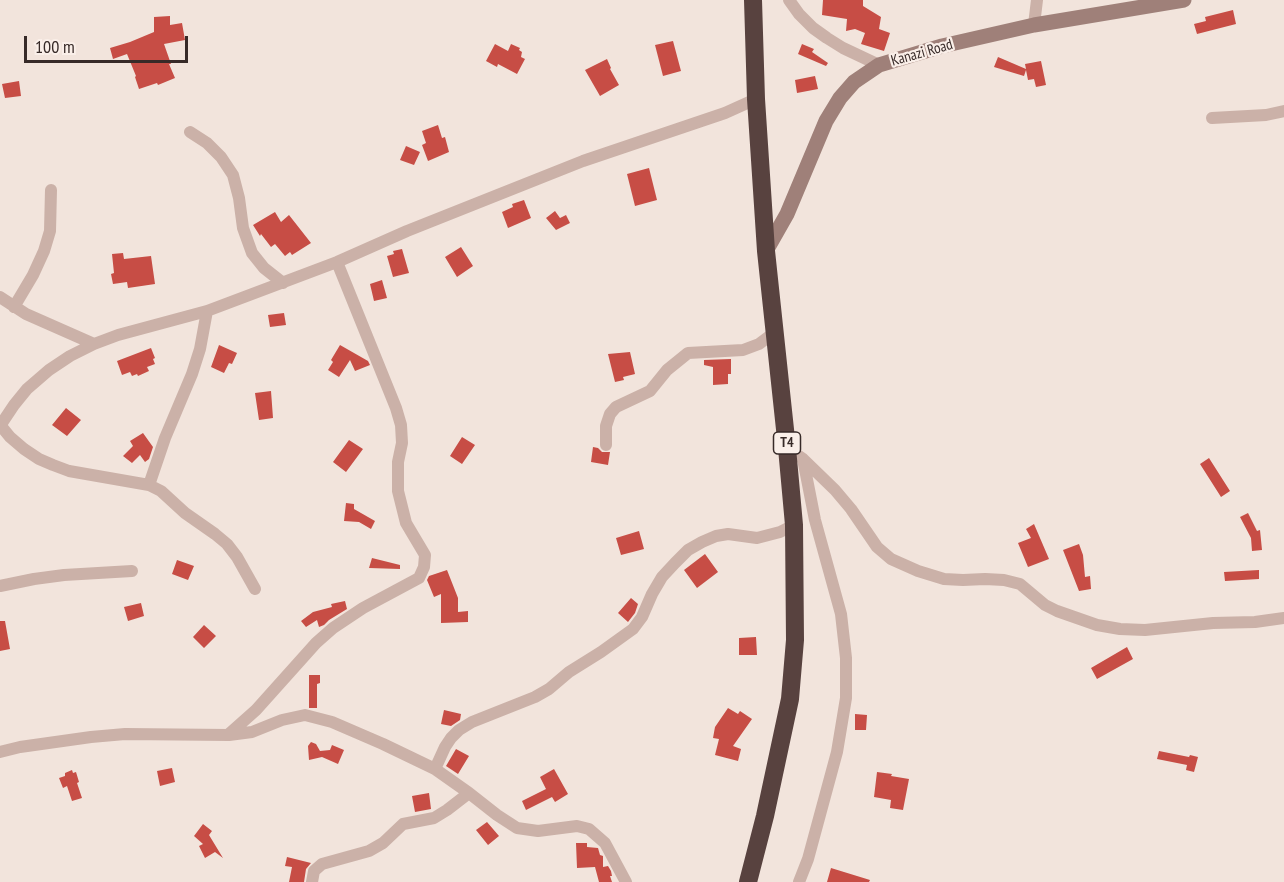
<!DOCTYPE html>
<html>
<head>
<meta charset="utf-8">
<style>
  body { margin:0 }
  #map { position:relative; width:1284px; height:882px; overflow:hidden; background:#f2e4dc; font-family:"PT Sans Narrow",sans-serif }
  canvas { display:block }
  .scale { position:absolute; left:24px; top:36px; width:164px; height:27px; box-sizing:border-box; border:3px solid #372a28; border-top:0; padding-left:8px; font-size:18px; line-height:21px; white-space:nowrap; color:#372a28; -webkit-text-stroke:4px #faefe9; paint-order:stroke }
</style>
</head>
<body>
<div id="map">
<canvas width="1284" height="882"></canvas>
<div class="scale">100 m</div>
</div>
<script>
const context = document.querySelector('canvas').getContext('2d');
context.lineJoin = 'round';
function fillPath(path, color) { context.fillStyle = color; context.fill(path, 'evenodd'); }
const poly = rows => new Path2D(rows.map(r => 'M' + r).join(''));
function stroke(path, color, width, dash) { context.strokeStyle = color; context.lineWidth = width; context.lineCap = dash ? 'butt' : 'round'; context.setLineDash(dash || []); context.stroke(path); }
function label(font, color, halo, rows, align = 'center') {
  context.font = font + ' "PT Sans Narrow",sans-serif'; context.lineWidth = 4.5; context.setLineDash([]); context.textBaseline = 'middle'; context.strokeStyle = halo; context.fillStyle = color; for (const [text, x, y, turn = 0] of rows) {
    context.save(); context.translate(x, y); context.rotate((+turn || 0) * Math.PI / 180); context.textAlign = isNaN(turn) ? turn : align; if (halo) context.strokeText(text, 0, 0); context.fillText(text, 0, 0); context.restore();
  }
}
fillPath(poly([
  [823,0,863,0,863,6,881,17,879,29,890,33,884,51,861,44,865,33,855,29,846,31,847,19,822,15],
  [1233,10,1236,24,1197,34,1194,24,1206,21,1205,17],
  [170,16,170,25,182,23,185,40,164,44,171,64,169,64,175,78,158,85,157,83,139,89,135,77,136,76,127,54,113,59,110,48,130,42,154,32,154,17],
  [673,41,681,71,663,76,655,45],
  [495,44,508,51,511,44,520,48,519,50,522,52,521,57,525,59,517,74,498,64,497,67,486,61],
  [802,44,814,49,812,52,828,63,826,66,798,54],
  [998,57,1026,69,1025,64,1041,61,1046,85,1036,87,1034,79,1028,80,1026,70,1024,76,994,67],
  [607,59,611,68,610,69,619,85,600,96,585,70],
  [815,76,818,89,797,93,795,80],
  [19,81,21,96,5,98,2,84],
  [438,125,442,138,445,137,449,152,428,161,422,145,426,143,422,131],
  [406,146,420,152,414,165,400,160],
  [649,168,657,200,635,206,627,174],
  [524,200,531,218,508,228,502,212,513,207,512,204],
  [555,211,560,218,566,215,570,223,556,230,546,218],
  [275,212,281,222,289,215,311,243,292,255,290,252,285,256,275,244,271,247,261,234,260,236,253,225],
  [461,247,473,266,457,277,445,257],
  [402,249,409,273,393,277,387,256,394,254,393,251],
  [123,253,124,259,151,256,155,284,128,288,127,282,113,284,111,274,114,273,112,254],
  [382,280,387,298,374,301,370,284],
  [284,313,286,325,270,327,268,315],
  [219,345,237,353,232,364,229,363,224,373,211,367],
  [340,345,368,361,370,365,355,371,350,360,339,377,328,370,333,362,331,360],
  [151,348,155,358,153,359,155,364,147,367,149,371,138,376,137,374,132,376,130,372,122,375,117,361],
  [630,352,635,374,623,377,624,380,615,382,608,354],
  [731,359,731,374,728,374,728,384,713,385,713,367,704,365,704,360],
  [271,391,273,418,259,420,255,393],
  [66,408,81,420,67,436,52,425],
  [143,433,153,447,149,459,145,462,140,455,132,463,123,456,133,446,130,441],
  [462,437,475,445,462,464,450,456],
  [349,440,363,449,346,472,333,462],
  [593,447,598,448,602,452,610,452,608,465,591,462],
  [1209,458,1230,491,1221,497,1200,464],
  [346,503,354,504,354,509,375,521,371,529,359,522,344,521],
  [1248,513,1257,531,1260,530,1262,550,1252,551,1251,538,1240,517],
  [1034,524,1049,559,1028,567,1018,543,1031,538,1026,529],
  [639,531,644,549,621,555,616,538],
  [1079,544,1083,555,1085,577,1090,576,1091,589,1079,591,1063,550],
  [705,554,718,572,697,588,684,570],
  [372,558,400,565,400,569,369,568],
  [177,560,194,566,188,580,172,574],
  [447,570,458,598,458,612,468,611,468,622,441,623,441,594,434,597,427,580,429,576],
  [1259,570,1259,579,1225,581,1224,572],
  [631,598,638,604,635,613,628,622,618,613],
  [345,601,347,609,329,620,324,625,319,627,317,620,306,627,301,621,313,612,332,607,331,604],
  [141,603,144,616,128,621,124,607],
  [0,621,5,621,10,649,0,651],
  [204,625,216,636,204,648,193,637],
  [756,637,757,655,739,655,739,638],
  [1127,647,1133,659,1097,679,1091,668],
  [309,675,320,675,320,683,317,684,317,708,309,708],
  [728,708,738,714,740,711,752,719,733,746,741,749,738,761,715,755,719,739,713,738,715,727],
  [444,710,461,714,460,720,451,726,441,724],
  [855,714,867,715,866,730,855,730],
  [311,742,316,744,320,751,330,750,332,745,344,750,338,764,322,757,309,760,308,746],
  [456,749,469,756,458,774,446,766],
  [1159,751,1189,757,1190,755,1198,757,1194,772,1186,770,1187,765,1157,759],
  [172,768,175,782,160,786,157,771],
  [554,769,568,794,555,802,552,797,526,810,522,801,546,789,540,777],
  [72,770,73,773,76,772,79,782,77,783,82,798,72,801,67,786,63,788,59,778,65,776,65,773],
  [877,772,892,774,891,776,909,779,903,810,890,808,891,800,874,797],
  [429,793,431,809,415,812,412,796],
  [487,822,499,836,488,845,476,830],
  [203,824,212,831,209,835,223,858,215,852,205,858,199,846,203,844,194,836],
  [576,843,587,843,587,847,598,848,600,855,603,856,603,867,608,866,611,871,612,876,610,876,612,882,599,882,595,867,577,868],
  [287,857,311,863,306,869,304,882,289,882,292,867,285,866],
  [831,868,870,880,869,882,827,882]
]), '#c74d45');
stroke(poly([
  [789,0,799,14,813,28,827,38,843,48,879,65],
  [1034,25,1037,0],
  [1212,118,1266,115,1284,111],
  [190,132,207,143,221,157,233,175,239,198,243,228,252,253,264,268,283,283],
  [0,297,26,314,94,344],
  [14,307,33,275,44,251,50,231,51,190],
  [0,426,14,405,27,389,49,370,70,356,94,344,118,335,207,311,337,262,407,231,583,161,725,113,756,99],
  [1,426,10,437,24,449,39,459,53,465,69,471,149,485,161,491,185,513,215,534,227,544,237,557,255,589],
  [606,445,606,426,610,414,616,407,650,391,667,370,688,353,743,350,759,344,775,332],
  [787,448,803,459,835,490,851,509,877,547,891,559,918,571,944,579,963,580,985,579,1004,580,1020,584,1045,605,1057,611,1097,625,1120,629,1145,630,1213,623,1255,622,1284,618],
  [149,485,165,438,192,374,200,349,207,311],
  [0,586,34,579,64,575,132,571],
  [229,734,256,710,316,643,333,628,363,608,419,578,424,567,425,555,406,523,398,491,398,462,402,443,401,425,396,408,337,262],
  [0,752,20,747,91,737,125,734,229,735,252,732,282,720,305,715,332,722,383,744,435,769,469,793,497,815,517,828,538,831,577,826,589,829,605,843,626,882],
  [435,769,445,747,451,738,459,730,472,722,535,697,549,689,569,672,601,652,633,629,642,617,652,594,662,577,675,563,688,550,702,542,716,536,728,534,757,538,780,532,794,525],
  [312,882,314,871,322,864,369,851,383,843,403,824,434,818,447,810,469,793],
  [799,882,808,859,837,752,846,698,846,658,841,614,815,520,803,459]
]), '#cbb1a8', 12);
stroke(poly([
  [766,251,787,214,826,121,840,98,854,82,879,65,942,46,1034,25,1184,0]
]), '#9f8079', 15);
stroke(poly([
  [748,882,765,816,790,699,795,640,794,525,787,448,766,251,756,99,753,0]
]), '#58423f', 18);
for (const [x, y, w] of [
  [787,443,27]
]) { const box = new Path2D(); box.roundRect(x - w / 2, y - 11, w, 22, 4.5); context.fillStyle = '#faefe9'; context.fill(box); stroke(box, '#372a28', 1.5); }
label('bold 14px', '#372a28', null, [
  ["T4",787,443]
]);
label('15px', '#372a28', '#faefe9', [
  ["Kanazi Road",922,53,-16]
]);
</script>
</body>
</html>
